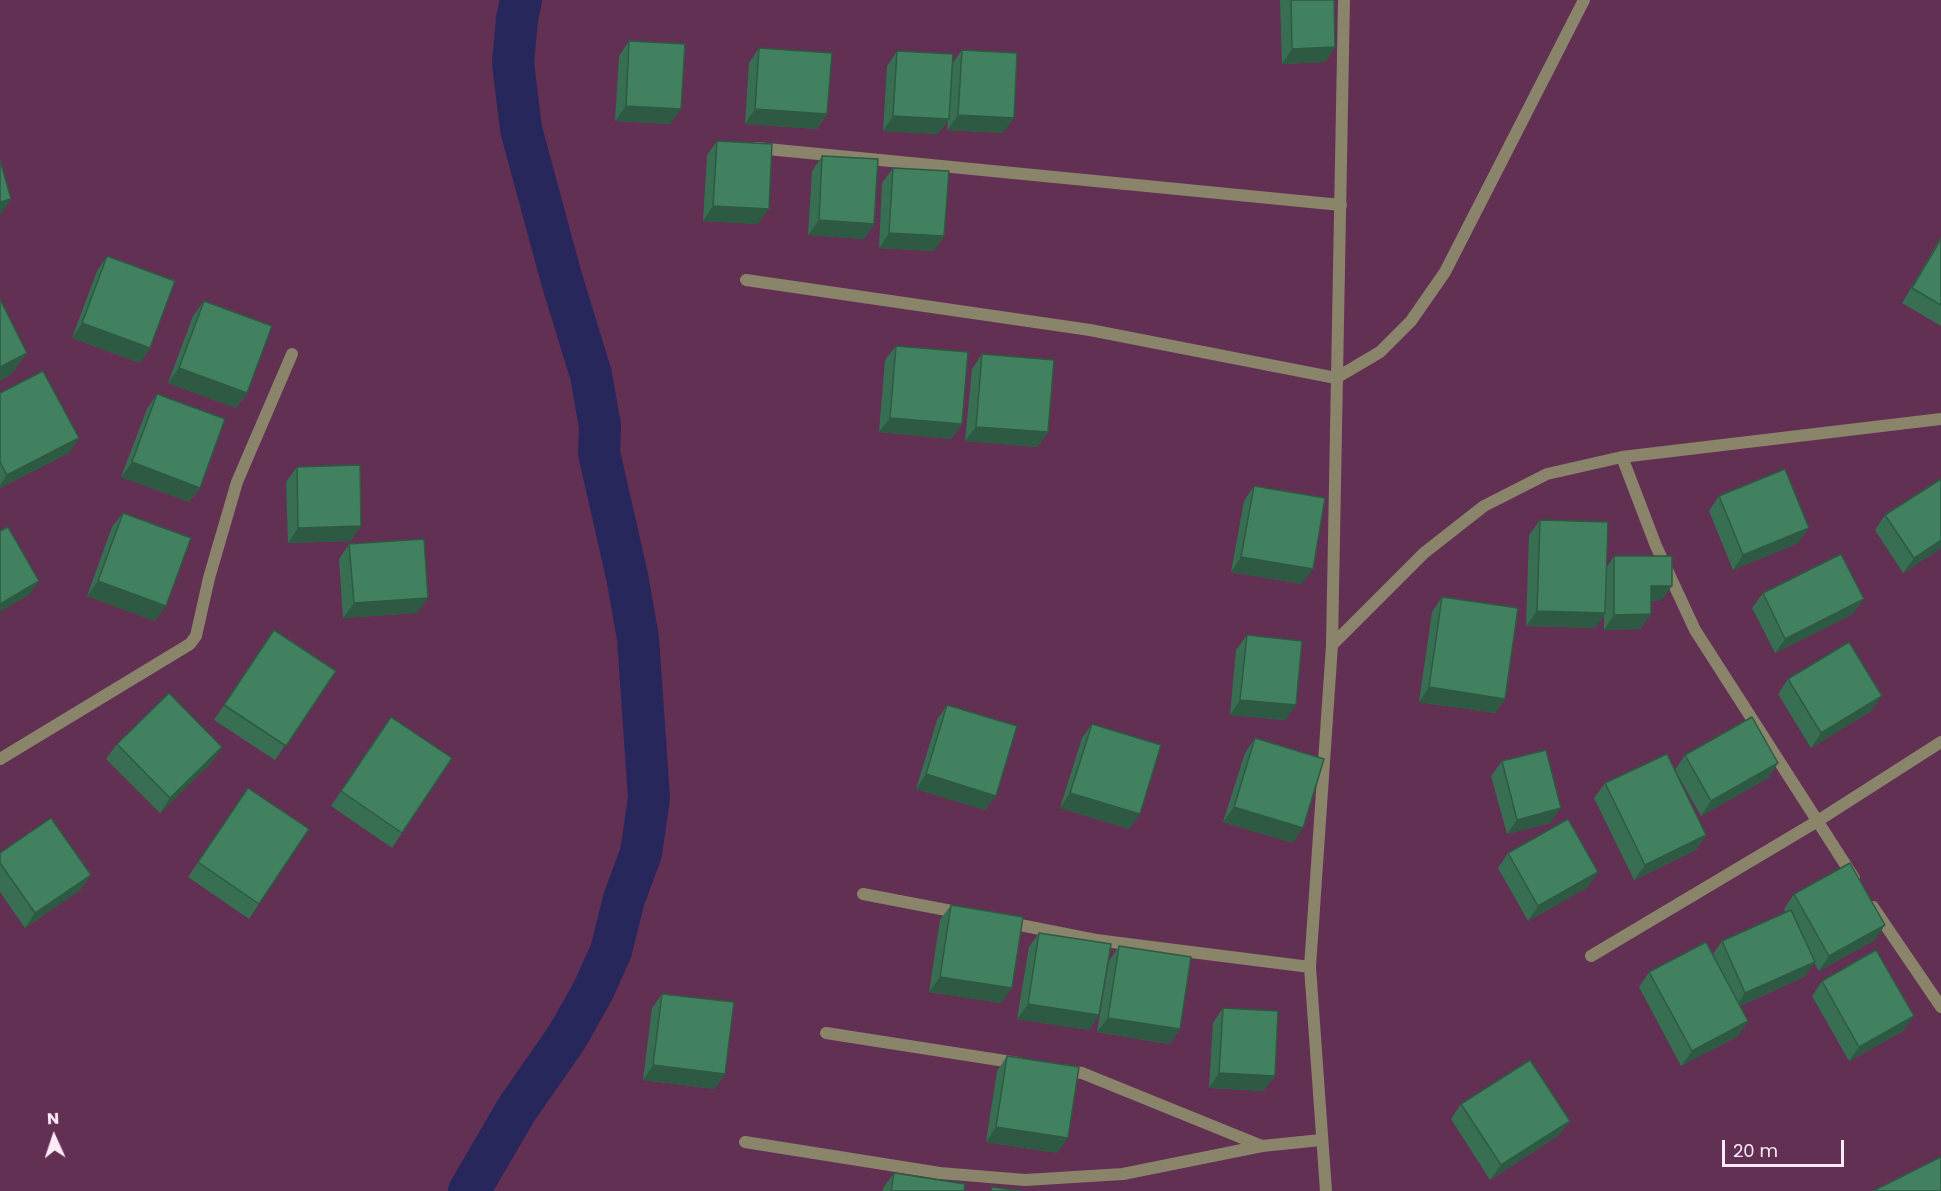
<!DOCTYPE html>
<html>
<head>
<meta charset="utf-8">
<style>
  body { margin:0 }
  #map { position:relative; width:1941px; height:1191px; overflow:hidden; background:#613053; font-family:Poppins,sans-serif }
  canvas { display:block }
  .north { position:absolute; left:24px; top:1107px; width:60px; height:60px; -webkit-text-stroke:4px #613053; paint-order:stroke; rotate:357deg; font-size:16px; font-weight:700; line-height:24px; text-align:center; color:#fdeaf6 }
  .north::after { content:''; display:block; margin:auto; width:21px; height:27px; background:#fdeaf6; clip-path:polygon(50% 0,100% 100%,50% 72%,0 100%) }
  .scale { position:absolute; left:1722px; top:1140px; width:122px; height:27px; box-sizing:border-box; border:3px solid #fdeaf6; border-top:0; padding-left:8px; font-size:18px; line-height:21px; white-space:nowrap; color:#fdeaf6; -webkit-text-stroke:4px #613053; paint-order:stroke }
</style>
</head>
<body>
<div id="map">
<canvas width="1941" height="1191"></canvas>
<div class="north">N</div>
<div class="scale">20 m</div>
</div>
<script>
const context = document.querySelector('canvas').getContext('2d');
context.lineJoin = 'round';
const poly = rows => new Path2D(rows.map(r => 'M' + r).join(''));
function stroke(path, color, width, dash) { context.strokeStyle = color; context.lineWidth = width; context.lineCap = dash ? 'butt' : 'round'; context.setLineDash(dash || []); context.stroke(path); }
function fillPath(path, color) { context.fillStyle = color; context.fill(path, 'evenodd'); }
stroke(poly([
  [469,1191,517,1109,567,1037,593,991,611,951,624,899,641,853,649,798,638,638,627,576,599,453,600,426,591,375,561,277,521,129,513,63,517,19,521,0]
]), '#27275c', 42);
stroke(poly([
  [757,148,1341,205],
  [746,280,1090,330,1336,378,1380,352,1411,321,1445,272,1584,0],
  [1622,457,1656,546,1695,630,1854,878],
  [1332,645,1424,553,1484,506,1547,474,1622,457,1941,419],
  [0,759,190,644,196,636,209,578,237,482,292,354],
  [863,894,962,913],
  [1873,907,1941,1007],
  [1005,922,1096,940,1310,967],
  [1591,956,1816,822,1941,742],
  [826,1033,1018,1063],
  [1062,1070,1082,1073,1262,1146],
  [745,1142,940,1173,1025,1180,1123,1174,1262,1146,1321,1140],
  [1326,1191,1310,967,1332,645,1344,0]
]), '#89846a', 12);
fillPath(poly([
  [1280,0,1334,0,1335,47,1325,62,1282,64],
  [629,41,670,124,615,121,619,56],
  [759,48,827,114,817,129,745,124,749,63],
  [962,50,1003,133,947,130,948,120,938,134,883,131,887,66,897,51,952,64],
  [717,141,758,224,703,221,707,155],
  [822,156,874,224,864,239,808,235,812,171],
  [893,168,944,236,934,251,879,248,882,183],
  [1941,237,1941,326,1902,303],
  [107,256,150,348,140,363,72,338,97,271],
  [204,301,247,393,236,408,168,383,193,316],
  [896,346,962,424,951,439,879,432,885,360],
  [982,354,1048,432,1037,447,965,441,972,369],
  [0,393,69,453,0,488],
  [157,394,200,488,189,502,121,477,147,409],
  [297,467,351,541,288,543,286,482],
  [1254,486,1302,584,1231,572,1244,501],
  [1719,496,1798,543,1733,570,1709,511],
  [123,513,155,621,87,596,112,527],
  [1885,515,1941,548,1903,573,1875,530],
  [1540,520,1607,567,1614,556,1662,600,1651,601,1651,614,1640,629,1604,630,1604,615,1595,628,1526,626,1529,535],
  [349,544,417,613,343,618,339,559],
  [1763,593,1853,614,1775,653,1752,608],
  [1442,597,1505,699,1495,713,1419,702,1432,612],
  [274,630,336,671,275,760,214,720],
  [1247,635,1285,720,1230,715,1236,650],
  [1788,679,1871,711,1811,748,1778,694],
  [947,705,985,810,916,789,937,720],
  [391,717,452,758,392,848,331,806],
  [1092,724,1129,829,1060,808,1082,738],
  [1255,738,1293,843,1223,822,1245,753],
  [117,744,222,747,212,762,160,813,106,759],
  [1685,755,1778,763,1768,778,1701,816,1675,770],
  [1502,761,1550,823,1507,834,1491,776],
  [1605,783,1706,835,1696,850,1634,880,1594,798],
  [248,788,309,829,249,919,188,877],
  [0,853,91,875,80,890,25,928,0,892],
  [1508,853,1588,887,1528,921,1498,868],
  [1794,894,1875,940,1819,971,1814,963,1804,977,1740,1006,1748,1021,1738,1036,1681,1066,1639,987,1649,972,1713,954,1722,941,1786,913,1784,909],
  [951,905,1001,1003,929,992,940,920],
  [1039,933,1099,1015,1089,1030,1017,1019,1029,947],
  [1119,946,1180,1029,1169,1044,1097,1032,1109,961],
  [1822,981,1903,1031,1849,1061,1812,996],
  [662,994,715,1089,643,1080,652,1008],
  [1223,1008,1264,1091,1209,1088,1213,1023],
  [1007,1056,1057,1153,986,1142,997,1071],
  [1461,1104,1570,1121,1559,1135,1490,1180,1451,1119],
  [894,1173,964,1191,883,1191,883,1188]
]), '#386f53');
fillPath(poly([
  [1335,47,1325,62,1282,64,1292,49],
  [626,106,681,109,670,124,615,121],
  [755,109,827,114,817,129,745,124],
  [958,115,1014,118,1003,133,947,130],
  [893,116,949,119,938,134,883,131],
  [11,199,1,214,0,214,0,202],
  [713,206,769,209,758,224,703,221],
  [819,220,874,224,864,239,808,235],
  [889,233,944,236,934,251,879,248],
  [82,323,150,348,140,363,72,338],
  [27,353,12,374,0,381,0,367],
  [179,368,247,393,236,408,168,383],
  [890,418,962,424,951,439,879,432],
  [976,427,1048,432,1037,447,965,441],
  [79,438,69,453,0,488,0,485,7,475],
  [132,462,200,488,189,502,121,477],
  [361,526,351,541,288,543,298,528],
  [1809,528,1798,543,1733,570,1743,555],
  [1941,540,1941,548,1903,573,1914,558],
  [1241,557,1313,569,1302,584,1231,572],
  [39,581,29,595,0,612,0,604],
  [98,581,166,606,155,621,87,596],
  [1651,586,1672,586,1662,600,1640,601],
  [428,598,417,613,343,618,354,603],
  [1864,599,1853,614,1775,653,1785,639],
  [1537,611,1605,613,1595,628,1526,626],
  [1651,614,1640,629,1604,630,1614,615],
  [1429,687,1505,699,1495,713,1419,702],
  [1882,696,1871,711,1811,748,1821,733],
  [1240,700,1296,705,1285,720,1230,715],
  [222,747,212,762,160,813,170,798],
  [1778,763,1768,778,1701,816,1711,801],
  [926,774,996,796,985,810,916,789],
  [1070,793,1140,814,1129,829,1060,808],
  [1234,807,1303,828,1293,843,1223,822],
  [1561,808,1550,823,1507,834,1517,820],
  [1706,835,1696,850,1634,880,1645,865],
  [1598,872,1588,887,1528,921,1538,906],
  [91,875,80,890,25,928,35,913],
  [1885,925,1875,940,1819,971,1829,956],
  [1815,962,1804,977,1735,1008,1745,993],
  [940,977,1012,988,1001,1003,929,992],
  [1028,1004,1099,1015,1089,1030,1017,1019],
  [1914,1016,1903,1031,1849,1061,1859,1047],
  [1108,1018,1180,1029,1169,1044,1097,1032],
  [1748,1021,1738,1036,1681,1066,1692,1051],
  [653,1065,725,1074,715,1089,643,1080],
  [1219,1073,1275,1076,1264,1091,1209,1088],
  [1570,1121,1559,1135,1490,1180,1501,1165],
  [996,1127,1068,1138,1057,1153,986,1142]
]), '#2e5a43');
const building = poly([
  [1291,0,1334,0,1335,47,1292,49,1291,0],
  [629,41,685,44,681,109,626,106,629,41],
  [759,48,832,53,827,114,755,109,759,48],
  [962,50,1017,53,1014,118,958,115,962,50],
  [897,51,953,54,949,119,893,116,897,51],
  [717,141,772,144,769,209,713,206,717,141],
  [822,156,878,159,874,224,819,220,822,156],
  [0,160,11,199,0,202,0,160],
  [893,168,949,171,944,236,889,233,893,168],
  [1941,239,1941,305,1912,288,1941,239],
  [107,256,175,281,150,348,82,323,107,256],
  [0,299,27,353,0,367,0,299],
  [204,301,272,326,247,393,179,368,204,301],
  [896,346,968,352,962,424,890,418,896,346],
  [982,354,1054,360,1048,432,976,427,982,354],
  [43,371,79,438,7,475,0,462,0,393,43,371],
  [157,394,225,419,200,488,132,462,157,394],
  [360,465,361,526,298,528,297,467,360,465],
  [1785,469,1809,528,1743,555,1719,496,1785,469],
  [1941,479,1941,540,1914,558,1885,515,1941,479],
  [1254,486,1325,498,1313,569,1241,557,1254,486],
  [123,513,191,538,166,606,98,581,123,513],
  [1540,520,1608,522,1605,613,1537,611,1540,520],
  [8,527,39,581,0,604,0,531,8,527],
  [424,539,428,598,354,603,349,544,424,539],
  [1841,554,1864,599,1785,639,1763,593,1841,554],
  [1614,556,1672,556,1672,586,1651,586,1651,614,1614,615,1614,556],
  [1442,597,1518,608,1505,699,1429,687,1442,597],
  [274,630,336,671,286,746,224,705,274,630],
  [1247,635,1302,641,1296,705,1240,700,1247,635],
  [1849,642,1882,696,1821,733,1788,679,1849,642],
  [169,693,222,747,170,798,117,744,169,693],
  [947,705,1017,726,996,796,926,774,947,705],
  [391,717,452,758,402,833,341,791,391,717],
  [1752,717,1778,763,1711,801,1685,755,1752,717],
  [1092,724,1161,745,1140,814,1070,793,1092,724],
  [1255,738,1324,759,1303,828,1234,807,1255,738],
  [1546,750,1561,808,1517,820,1502,761,1546,750],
  [1667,754,1706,835,1645,865,1605,783,1667,754],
  [248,788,309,829,259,904,198,862,248,788],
  [51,818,91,875,35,913,0,863,0,853,51,818],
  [1568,819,1598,872,1538,906,1508,853,1568,819],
  [1850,863,1885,925,1829,956,1794,894,1850,863],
  [951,905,1023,917,1012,988,940,977,951,905],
  [1791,910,1815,962,1745,993,1722,941,1791,910],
  [1039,933,1111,944,1099,1015,1028,1004,1039,933],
  [1706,942,1748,1021,1692,1051,1649,972,1706,942],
  [1119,946,1191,957,1180,1029,1108,1018,1119,946],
  [1876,950,1914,1016,1859,1047,1822,981,1876,950],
  [662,994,734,1002,725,1074,653,1065,662,994],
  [1223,1008,1278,1011,1275,1076,1219,1073,1223,1008],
  [1007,1056,1079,1067,1068,1138,996,1127,1007,1056],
  [1530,1060,1570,1121,1501,1165,1461,1104,1530,1060],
  [1941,1157,1941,1191,1873,1191,1941,1157],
  [894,1173,965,1184,964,1191,891,1191,894,1173],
  [992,1187,1020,1191,991,1191,992,1187]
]);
fillPath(building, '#418160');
stroke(building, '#2e5a43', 1.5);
</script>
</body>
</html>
